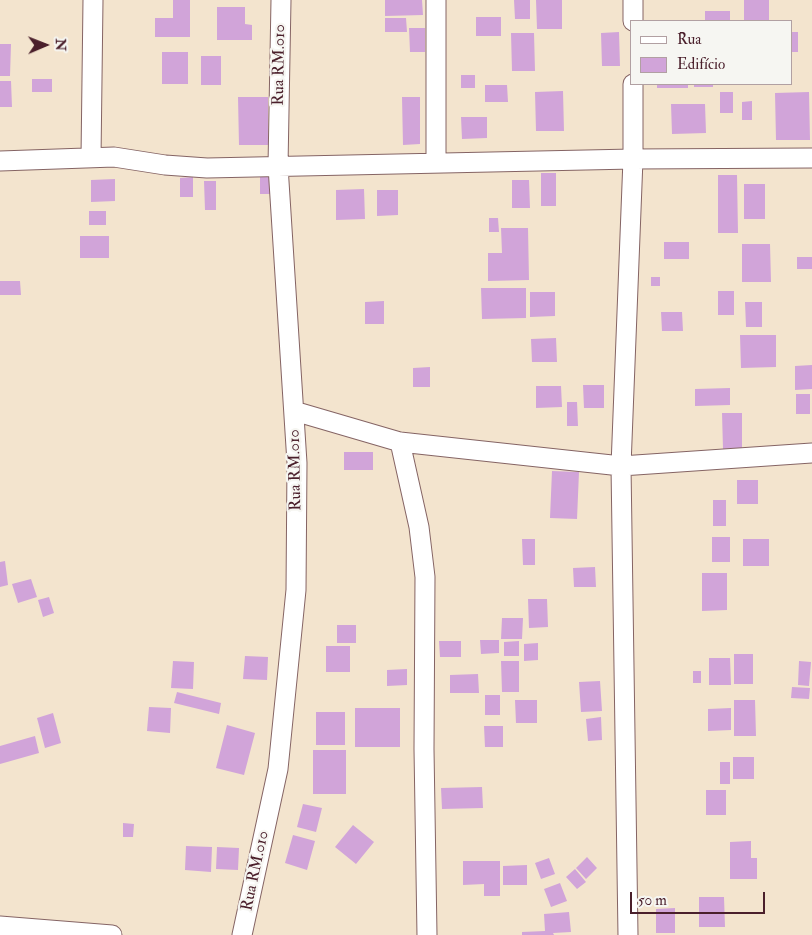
<!DOCTYPE html>
<html>
<head>
<meta charset="utf-8">
<style>
  body { margin:0 }
  #map { position:relative; width:812px; height:935px; overflow:hidden; background:#f3e4ce; font-family:"IM FELL Double Pica",serif }
  canvas { display:block }
  .legend { position:absolute; left:630px; top:20px; width:162px; height:65px; box-sizing:border-box; background:#f6f6f2; border:1px solid #b1a0a2; margin:0; padding:6px 9px; list-style:none; font-size:15px; color:#4a1f2b }
  .legend li { display:flex; align-items:center; gap:10px; height:25px }
  .legend b { width:25px; border:1px solid #b1a0a2 }
  .north { position:absolute; left:20px; top:20px; width:50px; height:50px; -webkit-text-stroke:4px #f6f6f2; paint-order:stroke; rotate:89deg; font-size:14px; font-weight:700; line-height:20px; text-align:center; color:#4a1f2b }
  .north::after { content:''; display:block; margin:auto; width:18px; height:22px; background:#4a1f2b; clip-path:polygon(50% 0,100% 100%,50% 72%,0 100%) }
  .scale { position:absolute; left:630px; top:892px; width:135px; height:22px; box-sizing:border-box; border:2px solid #4a1f2b; border-top:0; padding-left:6px; font-size:15px; line-height:18px; white-space:nowrap; color:#4a1f2b; -webkit-text-stroke:4px #f6f6f2; paint-order:stroke }
</style>
</head>
<body>
<div id="map">
<canvas width="812" height="935"></canvas>
<ul class="legend">
<li><b style="height:6px;background:#fff"></b>Rua</li>
<li><b style="height:14px;background:#d1a4d9"></b>Edifício</li>
</ul>
<div class="north">N</div>
<div class="scale">50 m</div>
</div>
<script>
const context = document.querySelector('canvas').getContext('2d');
context.lineJoin = 'round';
function fillPath(path, color) { context.fillStyle = color; context.fill(path, 'evenodd'); }
const poly = rows => new Path2D(rows.map(r => 'M' + r).join(''));
function stroke(path, color, width, dash) { context.strokeStyle = color; context.lineWidth = width; context.lineCap = dash ? 'butt' : 'round'; context.setLineDash(dash || []); context.stroke(path); }
function label(font, color, halo, rows, align = 'center') {
  context.font = font + ' "IM FELL Double Pica",serif'; context.lineWidth = 4.5; context.setLineDash([]); context.textBaseline = 'middle'; context.strokeStyle = halo; context.fillStyle = color; for (const [text, x, y, turn = 0] of rows) {
    context.save(); context.translate(x, y); context.rotate((+turn || 0) * Math.PI / 180); context.textAlign = isNaN(turn) ? turn : align; if (halo) context.strokeText(text, 0, 0); context.fillText(text, 0, 0); context.restore();
  }
}
fillPath(poly([
  [173,0,190,0,190,37,155,37,155,18,173,18],
  [385,0,422,0,423,15,385,16],
  [514,0,530,0,530,19,515,19],
  [536,0,562,0,562,29,537,29],
  [744,0,769,0,769,21,744,21],
  [217,7,245,7,245,24,252,25,252,40,217,40],
  [705,11,730,11,730,21,705,21],
  [476,17,501,17,501,36,476,36],
  [385,18,406,18,407,32,385,32],
  [409,28,425,28,425,52,410,52],
  [619,32,620,66,602,66,601,33],
  [791,32,798,32,798,52,791,52],
  [511,33,534,33,535,71,512,71],
  [0,44,11,44,10,76,0,76],
  [162,52,188,52,188,84,162,84],
  [201,56,221,56,221,85,201,85],
  [461,75,475,75,475,88,461,88],
  [32,79,52,79,52,92,32,92],
  [0,81,11,81,12,107,0,107],
  [657,84,688,84,688,88,657,88],
  [694,84,713,84,713,87,694,87],
  [485,85,507,85,508,102,485,102],
  [563,91,564,131,536,131,535,92],
  [720,92,733,92,733,113,720,113],
  [809,92,810,140,776,140,775,93],
  [238,97,268,97,268,145,239,145],
  [402,97,420,97,420,144,403,145],
  [752,101,752,120,742,120,742,102],
  [671,104,705,104,706,133,672,134],
  [461,117,487,117,487,138,462,139],
  [275,173,275,194,260,194,260,174],
  [541,173,556,173,556,206,541,206],
  [718,175,737,175,738,233,718,233],
  [193,177,193,197,180,197,180,178],
  [115,179,115,201,91,202,91,180],
  [512,180,529,180,530,208,512,208],
  [204,181,216,181,216,210,205,210],
  [744,184,765,184,765,219,744,219],
  [364,189,365,219,336,220,336,190],
  [377,190,398,190,398,215,377,216],
  [89,211,106,211,106,225,89,225],
  [489,218,498,218,499,232,489,232],
  [501,228,528,228,529,280,488,281,488,253,502,253],
  [80,236,109,236,109,258,80,258],
  [664,242,689,242,689,259,664,259],
  [742,244,770,244,771,282,742,282],
  [797,257,812,257,812,269,797,269],
  [651,277,660,277,660,286,651,286],
  [0,281,20,281,21,295,0,295],
  [481,288,526,288,526,318,482,319],
  [718,291,734,291,734,315,718,315],
  [530,292,555,292,555,316,530,317],
  [384,301,384,324,365,324,365,302],
  [745,302,762,302,762,327,746,327],
  [661,312,682,312,683,331,662,331],
  [740,335,776,335,776,367,741,368],
  [556,338,557,362,532,362,531,339],
  [812,365,812,389,795,390,795,366],
  [430,367,430,387,413,387,413,368],
  [583,385,604,385,604,408,584,408],
  [536,386,561,386,562,407,536,408],
  [730,388,730,405,695,406,695,389],
  [796,394,810,394,810,414,796,414],
  [567,402,577,402,578,426,567,426],
  [722,413,742,413,742,448,723,449],
  [344,452,373,452,373,470,344,470],
  [552,471,579,472,577,519,550,518],
  [737,480,758,480,758,504,737,504],
  [713,500,726,500,726,526,713,526],
  [712,537,730,537,730,562,712,562],
  [522,539,535,539,535,565,523,565],
  [743,539,769,539,769,566,743,566],
  [5,561,8,585,0,587,0,562],
  [595,567,596,587,574,587,573,568],
  [702,573,727,573,727,610,702,611],
  [31,579,37,597,18,603,12,584],
  [49,597,54,613,43,617,38,600],
  [528,599,547,599,548,627,529,628],
  [502,618,523,618,522,639,501,639],
  [337,625,356,625,356,643,337,643],
  [480,640,499,640,499,653,481,654],
  [439,641,461,641,461,657,440,657],
  [519,641,519,656,504,656,504,642],
  [538,643,538,660,524,661,524,644],
  [326,646,350,646,350,672,326,672],
  [734,654,753,654,753,684,734,684],
  [245,656,268,657,267,680,243,679],
  [709,658,730,658,731,685,709,685],
  [173,661,194,662,193,689,171,688],
  [501,661,519,661,519,692,502,692],
  [799,661,811,662,809,686,798,685],
  [407,669,407,685,387,686,387,670],
  [693,671,701,671,701,683,693,683],
  [478,674,479,693,450,693,450,675],
  [600,681,602,711,581,712,579,682],
  [792,687,810,688,809,699,791,698],
  [177,692,221,703,219,714,174,703],
  [485,695,500,695,500,715,485,715],
  [515,700,537,700,537,723,516,723],
  [734,700,755,700,756,736,734,736],
  [149,707,171,708,170,733,147,731],
  [355,708,400,708,400,747,355,747],
  [731,708,731,730,708,731,708,709],
  [316,712,345,712,345,745,316,745],
  [53,713,61,743,45,748,37,718],
  [601,717,602,740,588,741,586,719],
  [227,725,255,733,244,775,216,768],
  [484,726,503,726,503,747,485,747],
  [35,736,39,753,0,764,0,746],
  [313,750,346,750,346,794,313,794],
  [733,757,754,757,754,779,733,779],
  [720,762,730,762,730,784,720,784],
  [482,787,483,808,442,809,441,788],
  [706,790,726,790,726,815,706,815],
  [303,804,322,808,316,832,297,827],
  [123,823,134,824,133,837,123,837],
  [353,825,374,842,356,864,335,847],
  [293,835,315,841,307,870,285,863],
  [751,841,751,858,757,858,757,879,730,879,730,842],
  [186,846,212,847,211,872,185,870],
  [217,847,239,848,238,870,216,869],
  [587,857,597,868,586,879,576,868],
  [549,858,555,874,541,879,535,863],
  [463,861,500,861,500,896,484,896,484,884,463,885],
  [527,865,527,885,503,885,503,866],
  [575,869,586,882,577,889,566,877],
  [560,883,567,901,551,907,544,889],
  [699,897,724,897,725,927,699,927],
  [675,908,675,933,656,933,656,909],
  [569,912,571,932,553,933,554,935,522,935,522,932,545,931,544,914]
]), '#d1a4d9');
const street = poly([
  [633,0,633,21],
  [91,158,93,0],
  [0,161,114,157,165,165,207,168,633,159,812,158],
  [436,163,436,0],
  [294,411,400,442,621,466,812,453],
  [400,442,419,527,425,577,424,749,427,935],
  [0,926,112,935],
  [242,935,278,769,296,590,297,463,278,166,281,0],
  [628,935,621,466,633,159,633,84]
]);
stroke(street, '#856464', 21);
stroke(street, '#fff', 19);
label('16px', '#4a1f2b', '#f6f6f2', [
  ["Rua RM.010",280,65,-89],
  ["Rua RM.010",296,470,-91],
  ["Rua RM.010",256,871,-78]
]);
</script>
</body>
</html>
